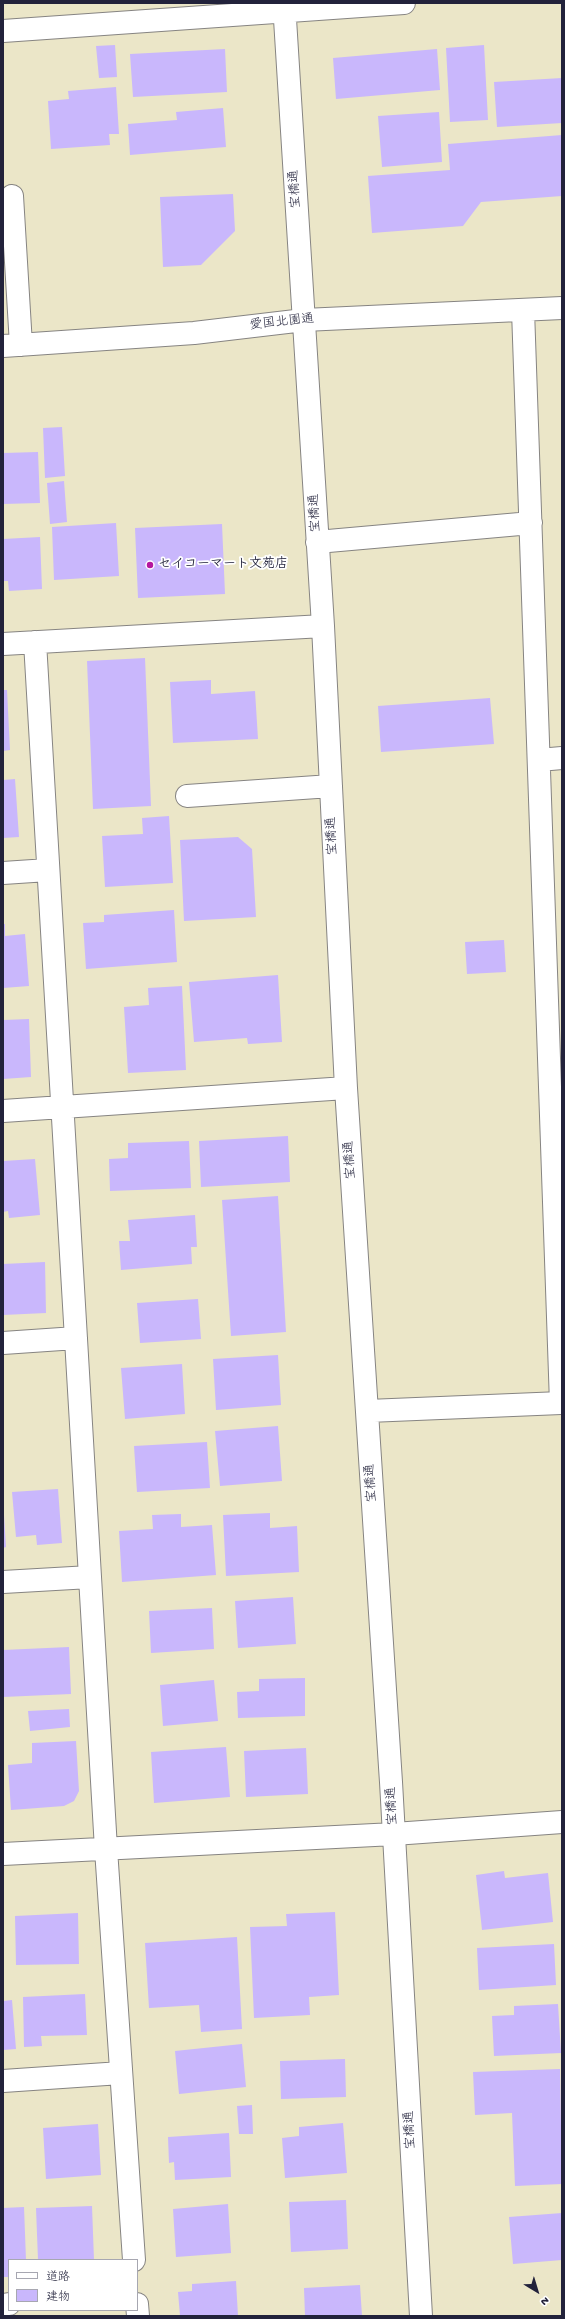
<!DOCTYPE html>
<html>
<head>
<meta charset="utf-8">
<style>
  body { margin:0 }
  #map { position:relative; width:565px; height:2319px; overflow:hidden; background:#ebe6c8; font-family:"Gochi Hand","Klee One",sans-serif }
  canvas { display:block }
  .frame { position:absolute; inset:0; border:4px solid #22223b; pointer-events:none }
  .legend { position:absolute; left:8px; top:2259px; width:130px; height:52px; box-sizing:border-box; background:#fff; border:1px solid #a7a7b1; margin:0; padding:5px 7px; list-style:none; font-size:12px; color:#22223b }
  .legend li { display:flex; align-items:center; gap:8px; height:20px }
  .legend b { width:20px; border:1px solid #a7a7b1 }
  .north { position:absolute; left:517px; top:2271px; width:40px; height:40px; -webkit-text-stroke:3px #fff; paint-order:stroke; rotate:142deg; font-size:11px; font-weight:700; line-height:16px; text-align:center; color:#22223b }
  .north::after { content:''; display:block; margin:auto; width:14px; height:18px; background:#22223b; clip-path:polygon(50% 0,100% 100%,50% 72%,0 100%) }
</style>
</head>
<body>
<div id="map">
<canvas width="565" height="2319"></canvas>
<div class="frame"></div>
<ul class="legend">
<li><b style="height:5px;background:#fff"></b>道路</li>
<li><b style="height:11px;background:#c9b7fc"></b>建物</li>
</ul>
<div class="north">N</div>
</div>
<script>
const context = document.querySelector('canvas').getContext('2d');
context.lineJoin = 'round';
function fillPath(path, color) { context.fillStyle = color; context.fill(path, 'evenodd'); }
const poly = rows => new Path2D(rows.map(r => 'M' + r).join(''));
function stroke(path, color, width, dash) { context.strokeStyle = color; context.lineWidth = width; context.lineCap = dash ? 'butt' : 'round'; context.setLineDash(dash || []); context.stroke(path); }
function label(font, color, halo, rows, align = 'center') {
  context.font = font + ' "Gochi Hand","Klee One",sans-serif'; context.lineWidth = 3.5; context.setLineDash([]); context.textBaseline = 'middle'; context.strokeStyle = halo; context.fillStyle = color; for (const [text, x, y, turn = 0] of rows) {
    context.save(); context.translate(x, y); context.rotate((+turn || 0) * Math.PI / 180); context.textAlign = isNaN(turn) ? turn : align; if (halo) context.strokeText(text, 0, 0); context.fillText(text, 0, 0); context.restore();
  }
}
fillPath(poly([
  [115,45,117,77,99,78,96,46],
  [484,45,488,120,450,122,446,48],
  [225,49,227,92,133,97,130,54],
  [437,49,440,90,336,99,333,58],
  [562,78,562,123,497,127,494,82],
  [116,87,119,134,109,134,110,145,51,149,48,101,69,99,68,91],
  [223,108,226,147,130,155,128,124,177,120,176,112],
  [439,112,442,162,382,167,378,116],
  [562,135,562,196,481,202,463,226,372,233,368,176,450,170,448,144],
  [233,194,235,231,201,265,163,267,160,197],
  [62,427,65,476,45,478,43,428],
  [38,452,40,503,3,504,3,453],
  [64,481,67,522,50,524,47,483],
  [116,523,119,576,54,580,52,527],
  [222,524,225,594,138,598,135,528],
  [40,537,42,589,9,591,8,581,3,581,3,539],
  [145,658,151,806,93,809,87,661],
  [211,680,211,694,255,691,258,739,173,743,170,682],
  [3,690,7,690,10,750,3,751],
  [490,698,494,744,381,752,378,706],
  [15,779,19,837,3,838,3,780],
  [169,816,173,883,105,887,102,836,143,834,142,818],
  [238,837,252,849,256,917,184,921,180,840],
  [174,910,177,962,86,969,83,923,104,922,104,915],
  [3,924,5,924,5,936,25,934,29,986,3,988],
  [504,940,506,972,467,974,465,942],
  [278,975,282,1042,248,1044,247,1038,194,1042,189,982],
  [182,986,186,1070,128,1073,124,1007,149,1005,148,988],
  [29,1019,31,1077,3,1079,3,1020],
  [288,1136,290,1182,201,1187,199,1141],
  [189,1141,191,1188,110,1191,109,1159,128,1158,128,1143],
  [35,1159,40,1215,9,1218,8,1211,3,1212,3,1161],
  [278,1196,286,1332,231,1336,222,1200],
  [195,1215,197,1247,191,1247,192,1264,121,1270,119,1241,130,1241,128,1220],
  [45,1262,46,1313,3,1315,3,1264],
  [198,1299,201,1339,140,1343,137,1303],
  [278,1355,281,1405,216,1410,213,1359],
  [182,1364,185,1414,125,1419,121,1368],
  [278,1426,282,1481,220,1486,215,1431],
  [207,1442,210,1488,137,1492,134,1446],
  [58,1489,62,1543,37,1545,36,1535,16,1537,12,1492],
  [270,1513,270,1528,297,1526,299,1572,226,1576,223,1515],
  [181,1514,181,1527,212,1525,216,1575,122,1582,119,1531,153,1529,152,1515],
  [4,1515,6,1547,3,1548,3,1516],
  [293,1597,296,1644,238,1648,235,1601],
  [212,1608,214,1649,151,1653,149,1611],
  [69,1647,71,1694,3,1697,3,1650],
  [305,1678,305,1716,238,1718,237,1692,259,1691,259,1679],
  [214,1680,218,1721,163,1726,160,1685],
  [69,1709,70,1727,30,1731,28,1711],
  [76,1741,79,1791,74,1801,64,1806,11,1810,8,1765,32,1763,32,1743],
  [226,1747,230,1797,154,1803,151,1752],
  [306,1748,308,1794,246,1797,244,1751],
  [504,1871,505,1878,548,1873,553,1922,482,1930,476,1875],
  [335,1912,339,1995,309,1997,310,2015,254,2018,250,1927,287,1926,286,1914],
  [78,1913,79,1964,16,1965,15,1916],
  [237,1937,242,2029,201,2032,199,2005,149,2008,145,1943],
  [554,1944,556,1985,479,1990,477,1948],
  [85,1994,87,2035,41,2036,42,2046,24,2047,23,1997],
  [12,2000,16,2049,3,2050,3,2001],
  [558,2004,561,2053,494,2056,492,2016,514,2015,514,2006],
  [242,2044,246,2087,179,2094,175,2051],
  [345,2059,346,2097,281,2099,280,2061],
  [560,2069,562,2184,515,2186,512,2113,475,2115,473,2072],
  [252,2105,253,2134,239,2134,237,2106],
  [343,2123,347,2173,285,2178,282,2138,299,2136,299,2127],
  [98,2124,101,2175,46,2179,43,2128],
  [229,2133,231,2177,175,2180,174,2162,169,2163,168,2137],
  [346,2200,348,2249,291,2252,289,2202],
  [228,2204,231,2253,176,2257,173,2209],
  [92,2206,94,2260,38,2260,36,2208],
  [24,2207,26,2260,9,2260,9,2277,3,2277,3,2208],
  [562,2213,562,2260,513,2264,509,2217],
  [236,2281,238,2316,180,2316,178,2292,192,2291,192,2284],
  [360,2285,362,2316,305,2316,304,2288]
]), '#c9b7fc');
const minor = poly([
  [284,3,323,626,346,1088,391,1782,421,2316],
  [3,31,404,3],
  [12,196,21,345],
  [3,346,194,333,304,320,562,308],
  [317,542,531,523],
  [35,642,106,1849,134,2260],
  [3,644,323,626],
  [539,760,562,758],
  [187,796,331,786],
  [3,873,48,870],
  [3,1111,346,1088],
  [3,1343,76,1338],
  [368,1411,561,1403,523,310],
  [3,1582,90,1577],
  [3,1854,394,1834,562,1822],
  [3,2081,121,2073],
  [137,2304,138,2316],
  [3,2305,9,2304]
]);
stroke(minor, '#868482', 24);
stroke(minor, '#fff', 22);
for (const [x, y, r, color] of [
  [150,565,4,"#b5179e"]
]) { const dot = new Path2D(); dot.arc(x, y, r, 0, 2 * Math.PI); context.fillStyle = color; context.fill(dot); stroke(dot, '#fff', 1.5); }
label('13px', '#22223b', '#fff', [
  ["宝橋通",296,189,-94],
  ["愛国北園通",282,323,-6],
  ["宝橋通",316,513,-93],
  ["宝橋通",333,836,-93],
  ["宝橋通",351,1160,-94],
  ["宝橋通",372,1483,-94],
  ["宝橋通",393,1806,-93],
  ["宝橋通",411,2130,-93]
]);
label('bold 13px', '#22223b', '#fff', [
  ["セイコーマート文苑店",158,565]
], 'left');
</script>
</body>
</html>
